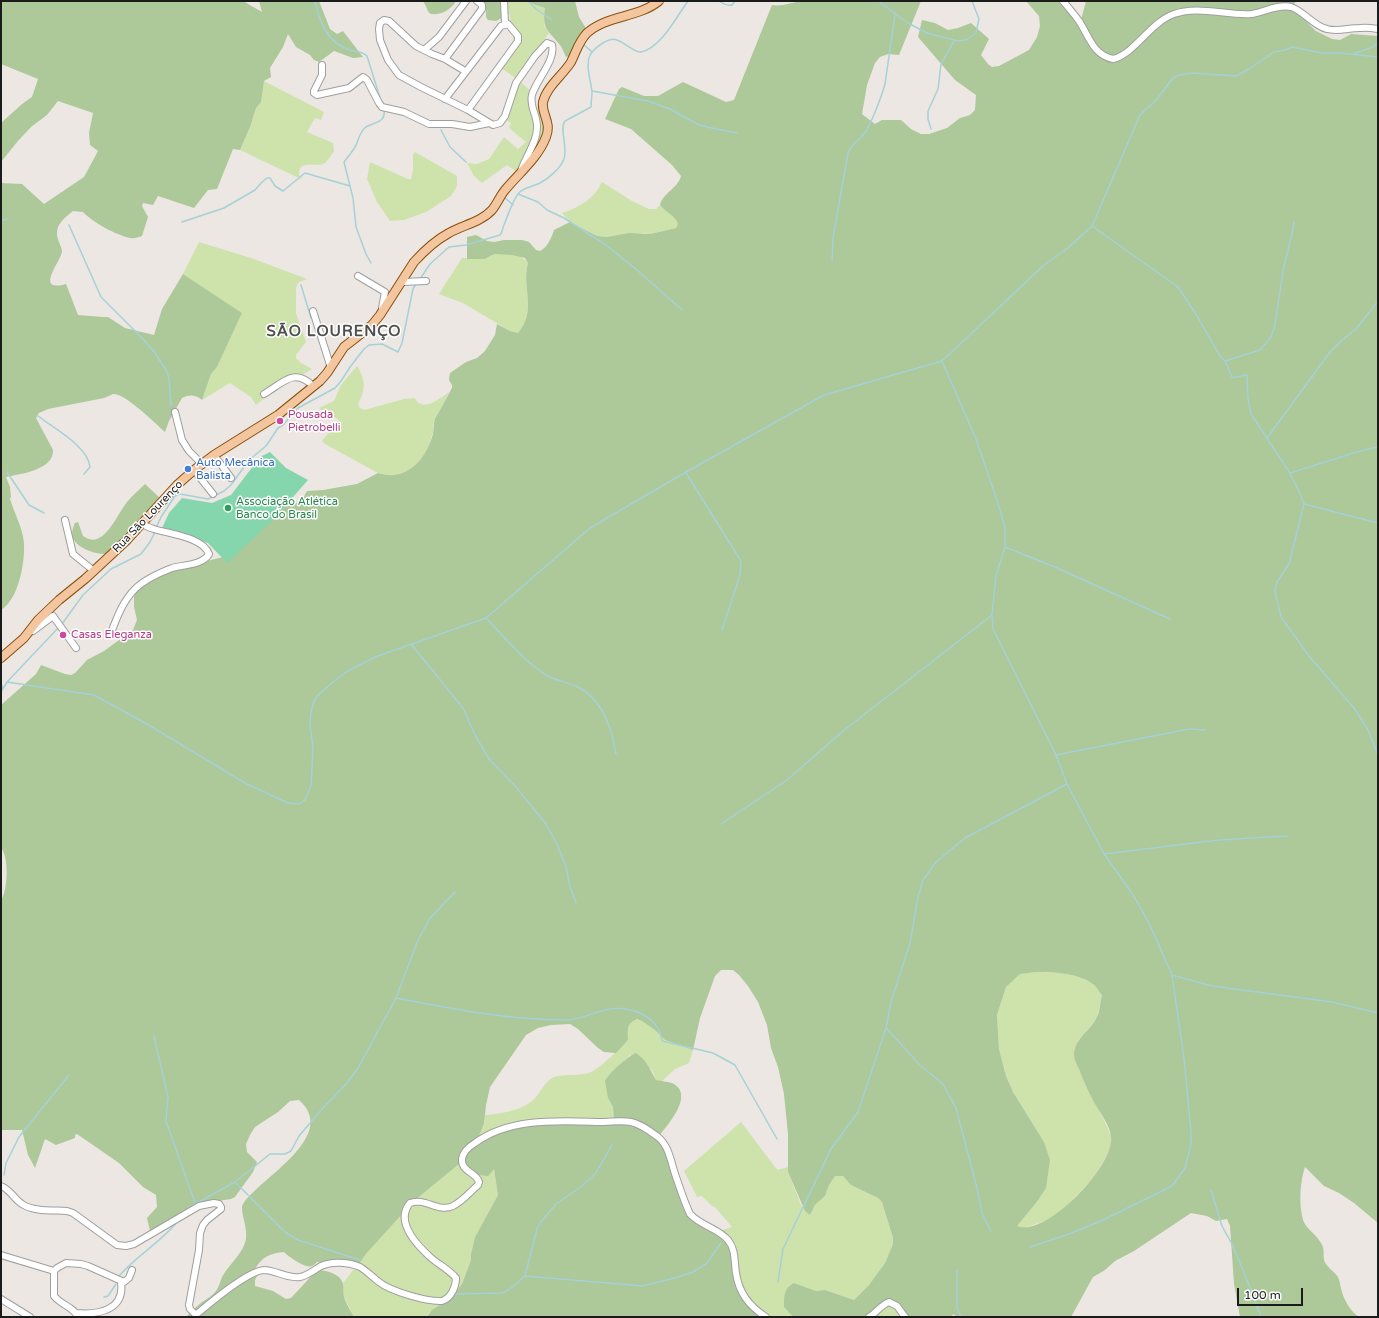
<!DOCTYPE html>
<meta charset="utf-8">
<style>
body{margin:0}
#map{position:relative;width:1379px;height:1318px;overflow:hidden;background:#ece7e2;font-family:"Varela Round",sans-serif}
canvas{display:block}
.frame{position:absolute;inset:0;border:2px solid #1b1b1b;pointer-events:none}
.scale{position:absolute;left:1237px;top:1288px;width:66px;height:18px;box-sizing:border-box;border:2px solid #1b1b1b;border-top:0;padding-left:5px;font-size:12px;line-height:14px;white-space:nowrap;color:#1b1b1b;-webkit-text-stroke:3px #fff;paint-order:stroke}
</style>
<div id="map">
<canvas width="1379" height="1318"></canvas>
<div class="frame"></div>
<div class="scale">100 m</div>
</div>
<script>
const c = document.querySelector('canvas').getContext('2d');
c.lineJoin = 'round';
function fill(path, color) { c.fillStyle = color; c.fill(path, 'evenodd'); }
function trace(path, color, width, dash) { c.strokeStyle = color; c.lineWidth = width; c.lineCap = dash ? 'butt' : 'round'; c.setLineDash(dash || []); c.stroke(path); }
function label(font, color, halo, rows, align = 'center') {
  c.font = font + ' "Varela Round",sans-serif'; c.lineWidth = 3; c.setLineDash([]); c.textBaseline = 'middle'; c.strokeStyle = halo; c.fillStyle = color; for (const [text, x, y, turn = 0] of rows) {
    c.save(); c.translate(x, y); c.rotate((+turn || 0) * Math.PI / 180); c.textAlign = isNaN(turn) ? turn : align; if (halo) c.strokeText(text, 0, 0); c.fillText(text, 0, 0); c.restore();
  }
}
const grass = new Path2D(`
 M505,1H524L545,8L544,26L549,33L517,79L531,91L530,107L539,108C541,115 545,123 545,130C544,146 527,160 517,172L507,165L482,183L474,176L467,163L477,164L489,159L504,137L518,149L526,142L509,128L511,123L503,118L517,79L501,68L514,43L509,11Z
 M264,81L324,112L321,120L315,118L307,132L333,143L334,151C332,154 329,159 326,162C318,169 308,160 300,168L299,174L301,179L240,150L250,127L256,108L260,102Z
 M415,152L457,176V186L451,196L426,212L404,220L390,221L377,202L367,179L370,162L408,179H411L413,170V154Z
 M602,182L632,201L649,209H656L660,205C665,212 676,216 678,224L676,228L650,234L644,233L607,237L597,236L570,222L562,213C580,207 594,199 602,182Z
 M199,242L251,258L307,279L299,282L296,287V313L306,342L296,355V358L301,363L312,369L269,395L256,405L251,397L230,383L202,400L211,374L217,367L242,313L183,274Z
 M495,254C506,254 521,253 528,263C521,288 538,308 518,333L510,331L463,303L439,294L462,258L485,259L490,256Z
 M357,366C366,381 366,388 358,404L360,408L364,410L404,399L415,398C416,400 417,402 419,403C428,409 442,397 449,392L433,424V432L429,446L425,454L415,465L407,471L392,476L378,473L325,444L322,441L339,420L319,408L334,401L341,385Z
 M1036,972C1053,972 1080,973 1094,985C1097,987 1100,992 1102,995L1097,1018L1078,1041L1074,1055L1086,1086L1104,1120L1111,1136V1148L1095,1176L1064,1209L1045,1221L1023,1228L1017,1226L1036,1203L1044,1142L1013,1092L1006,1076L999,1049L997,1015L1006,987L1020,974Z
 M637,1019L642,1021L655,1030L665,1040L693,1050L689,1063L675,1069L661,1082L656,1080L652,1070L630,1055L620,1065L608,1098L613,1107L614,1120L477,1139L484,1125L485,1115C501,1114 525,1110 536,1097C541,1091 545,1082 552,1078C561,1073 581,1077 591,1072C602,1067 619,1049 628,1040C628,1029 626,1024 637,1019Z
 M741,1122L775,1167L778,1170L788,1167V1172L801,1205L810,1215L815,1205L825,1196L829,1185L835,1176H843L851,1185L878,1198L882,1202L893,1238V1244L885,1263L869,1285L854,1300L825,1290L816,1291L794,1283L784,1307L793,1317C786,1317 778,1318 771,1317C762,1316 748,1299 743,1291L719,1231L732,1227L715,1207L712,1206L702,1196L697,1197L684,1171Z
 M459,1164L464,1171L494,1169L498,1195L475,1237L471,1254V1260L462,1284L451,1298L429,1313L427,1317H354L344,1297L343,1283L365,1255L414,1201Z
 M885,1304L895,1308L905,1317H869Z`);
const forest = new Path2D(`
 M1,1H243L262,12L259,1H319L330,29L337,34L343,31L363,57L353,58L334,51L319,62L314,60L310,55L296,47L288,34L283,47L270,68L271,77L264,81L261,102L256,108L250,127L240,150L233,149L217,189L208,190L194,208L158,196L153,205L143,203L142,206L148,217L142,236C138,237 134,239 130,238C116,235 92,222 83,212L73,211C63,219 54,226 58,239C59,243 62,248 62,251C62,260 33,293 66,284L78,315L103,317H108L125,328L154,335L162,309L183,274L242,313L217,367L211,374L202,400C196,395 190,394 182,398L169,421L165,432C156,424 125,393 113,394C110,395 107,397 104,398L48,409L39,413L36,418L53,450C54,470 20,474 6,477L10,487L11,497L10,499C14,512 23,529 24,543C25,562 19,599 1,610V183L22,184L44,204L84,177L98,151L90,145L89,133L93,113L58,101L47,115L31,127L17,142L1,162V123L22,104L32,97L38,79L1,64Z
 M422,1H456C451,10 441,15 431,14C426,11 427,4 422,1Z
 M481,1H505L509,14L496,21L488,20L486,17V6Z
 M524,1H575L579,17L587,30L569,56L566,57C564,53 563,49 560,45C547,29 542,30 545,8Z
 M803,1H921L899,55L888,54L880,57L875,63L867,85L862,114L875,124L882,120H901L911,129L921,134H929L947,128L960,118L970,115L975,110L976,95L955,80L918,37L922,20L935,23L948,30L958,28L971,23L989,39L981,55L988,64L992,67L999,66L1029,50L1037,37L1040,26L1039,16L1026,1H1065L1074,9L1081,20L1086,1H1296L1293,7L1294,10L1316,31L1332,39L1340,40L1351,34L1378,36V1223L1354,1203L1339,1193L1324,1186L1305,1167C1300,1182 1299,1201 1302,1216C1304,1229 1315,1232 1321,1243C1325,1249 1323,1254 1324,1260C1326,1267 1334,1271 1338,1277C1340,1281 1340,1285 1341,1289C1344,1300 1350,1311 1359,1317H1240L1234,1284L1230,1226L1227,1219L1216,1221L1207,1216L1191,1213L1134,1251L1115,1261L1105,1270L1093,1277L1071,1317H957L953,1314L952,1317H905L895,1308L885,1304L869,1317H793L784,1307C784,1296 784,1288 794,1283L816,1291L825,1290L854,1300L869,1285L885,1263L893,1244V1238L882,1202L878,1198L851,1185L843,1176H835L829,1185L825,1196L815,1205L810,1215L805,1211L788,1172V1134L784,1094L778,1067L771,1048L767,1025L758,1002L748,986L739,975L733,970H721L715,976L700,1018L693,1050L665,1040L655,1030L642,1021L637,1019C626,1024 628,1029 628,1040L616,1053L604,1052L598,1048L578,1029L570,1024L551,1025L538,1028L526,1035L490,1087L486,1105L484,1124L478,1138L523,1121L537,1122L614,1120L613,1107L608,1098L605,1081C610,1072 627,1057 636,1053C648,1062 649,1068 656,1080C663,1082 668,1081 674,1084C694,1096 667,1126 658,1137L660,1140L692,1214L719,1231L735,1252L739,1281L749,1299L762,1312L769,1317H427L432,1310L451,1298L462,1284L471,1260V1254L475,1237L498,1195L494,1169L488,1176C475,1175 467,1174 459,1164L414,1201L365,1255L359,1264C349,1259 338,1258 327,1261C323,1261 322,1263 317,1262C317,1262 313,1266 312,1266C306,1269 289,1257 284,1252C270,1253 262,1257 255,1269L258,1274L255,1280V1286L273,1291L286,1299L291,1298L317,1270C326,1270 341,1274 343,1284C344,1289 343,1293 344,1297C346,1304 351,1311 354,1317H186C191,1312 196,1307 202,1302C207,1299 212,1296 216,1291C219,1287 220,1282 222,1277C229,1264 243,1254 246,1239C248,1227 239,1209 243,1204C260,1178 340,1136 299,1100L290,1101L278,1112L255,1127L250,1135L246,1144L247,1152L257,1162L253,1172L235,1197L231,1199L217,1201L150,1231L147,1218L157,1207L156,1195L143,1187L119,1163L77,1134L75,1135V1138L56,1145L45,1139L35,1168L28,1155L22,1130H1V900C8,891 9,856 1,848V705L36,674L41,665L65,674L71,675L75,673L87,660L104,651L133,630L137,620L134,607V596L140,587L160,570L172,565L203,562L223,557L284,505L294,504L302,500L307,491L323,490L357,484L378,473C383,474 389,476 394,475C415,472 428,453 433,434C434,429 433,424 435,419L452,388V385L449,380L450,373L466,362L477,358L485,351L495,335L497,324L510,331L518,333C538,309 521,288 528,263L525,258L512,255L495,254L490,256L485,259H467V237L476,235L487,241L494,242L504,240H522L529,242L536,250L540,251C547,248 552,237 554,230L570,222L597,236L607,237L629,233L650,234L676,228L678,224C676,216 665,212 660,205C663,193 678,188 681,176L672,165L631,129L605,119L619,89L622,87L644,96H658L683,82L726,102L734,100L772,5C781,7 793,2 803,1ZM1036,972C1053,972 1080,973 1094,985C1097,987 1099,992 1102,995C1100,1002 1100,1013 1096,1019C1089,1031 1075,1039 1074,1054C1074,1059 1077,1065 1079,1069C1083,1080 1088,1091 1094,1102C1100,1113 1110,1125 1111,1137C1115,1165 1046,1238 1017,1226L1036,1203L1046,1188L1050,1160L1044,1142L1013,1092L1006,1076L999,1049L997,1015L1006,987L1020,974Z
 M145,484L160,498L108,554C98,555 77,549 73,538C71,533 73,527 75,523L78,522L83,536C88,539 92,541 97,539C110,534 119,512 127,502C132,496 139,490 145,484Z`);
const pitch = new Path2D(`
 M270,452L286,468L308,480L272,521L227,563L208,543L162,528L169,513L182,498L212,503L231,495L260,457Z`);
const stream = new Path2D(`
 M315,1C319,21 328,44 350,50C356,52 362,51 367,56L381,101
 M528,1L536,9L552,20
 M719,1C723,4 727,6 732,5L735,1
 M878,1L908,23L927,33L958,41L966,40L976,33L979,19L972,1
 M583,44L592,52
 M1355,53L1373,47L1378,42
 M592,91L648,101L670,109L697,124L707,127L737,133
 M931,129L928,119V111L938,89L941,64L954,41
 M441,130L450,147L466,162
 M518,194L538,202L547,210L564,218L606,245L637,270L682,310
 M504,197L513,205
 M1,221L7,219
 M182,222L224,208L255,190L262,182L267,178H270L275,186L283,191L305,173L350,186
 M69,225L101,297L143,339L155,353L166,370L169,378L171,406
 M1092,226L1178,287L1197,316L1220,356L1225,361L1232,377C1237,379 1242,374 1247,375L1248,398L1251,414L1290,473L1299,491L1304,504L1289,564L1277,582L1275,591L1281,617L1309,656L1354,708L1368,730L1378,755
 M832,260L833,238L848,153C851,145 858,141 864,134C871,125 882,95 885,84L895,14
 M371,263L366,254L356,227L353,198L344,162C348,157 352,152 355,147C359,140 359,132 366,127C374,122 386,123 384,110
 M420,279L430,264L449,247L466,245L500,235C503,232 502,229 504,225C508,215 512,202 518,194C523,187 533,187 540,183C549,178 560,169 564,159C568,147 559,128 565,121L591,107C591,102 592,97 592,92C591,81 585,65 590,55C593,50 598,46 603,43C608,40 612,38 617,40C624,42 635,53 641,52C661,48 677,16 688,1
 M301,285L311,318
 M942,361L976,439L998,503L1005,528V547L996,576L992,615L993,629L1056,755L1067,784L1104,854L1132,893L1149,923L1172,975L1184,1058L1191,1132V1144L1185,1168L1173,1185L1162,1191L1103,1220L1069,1234L1030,1247
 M1225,361L1260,350L1271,337L1275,325L1283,271L1293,229L1294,222
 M38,416C53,428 88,446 90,467L84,474
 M1267,438L1330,352L1341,341L1356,329L1378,301
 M7,472L29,505L44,513
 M686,473L741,561L740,575L722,630
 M1290,473L1360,451L1378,447
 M1304,504L1378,523
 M156,528L161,517L175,496L180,494L208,499L224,491L231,485L249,460L266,446L278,428L283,425L298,408L335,388L341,381L350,367L364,349L369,345L382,344L398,352L402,343L413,289L416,284
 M1005,547L1057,568L1170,619
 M486,618C505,638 523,660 546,675C556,681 568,682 578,687C602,699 612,729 616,754
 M62,624L83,595L111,569L141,554L150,542L155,532
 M411,644L463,708L475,735L489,759L516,787L546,824L557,844L566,867L569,883L576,903
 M7,682L94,695L147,724L245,783L288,803L299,804L305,800L311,786L313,748L310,724L311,712L314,701L318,695L333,682L346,672L375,657L486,618L590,528L686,472L824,395L942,361L1043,266L1069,247L1092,226L1140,115L1157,99L1173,78L1179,75L1193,73L1236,76L1249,69L1274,52L1285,50L1292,47L1322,53H1340L1378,57
 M1,684L3,688
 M1,692L7,682L59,627
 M1056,755L1189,729L1205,730
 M721,824L787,780L843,731L992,615
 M1104,854L1219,840L1287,836
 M1172,975L1212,986L1332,1002L1378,1013
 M396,998C452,1009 507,1020 565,1020C587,1020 603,1005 626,1009C638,1011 651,1017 657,1027C660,1030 661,1037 662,1041L713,1053L735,1065L777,1139
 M887,1029L920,1065L943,1084L956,1108L977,1188L982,1213L991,1231
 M154,1036L168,1097L166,1121L195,1203
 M4,1175L6,1163L19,1137L69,1075
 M236,1183L285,1232L298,1240L360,1260
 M1211,1190L1222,1226L1233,1246L1251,1290L1261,1317
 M188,1208L235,1182L270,1154H285L291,1151L299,1136L323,1108L347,1083L358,1068L396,998L418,940L430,918L455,892
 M957,1270V1307L961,1317
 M119,1276C136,1256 160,1243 177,1222
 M525,1276L643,1286L678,1277L693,1272L706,1264L721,1243
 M778,1282L783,1249L831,1149L858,1112L886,1028L891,1002L910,943L918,897L923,880L936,862L965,838L1067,784
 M455,1294L502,1293L510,1289L525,1276L537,1229L540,1223L557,1203L581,1187L596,1173L612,1145
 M104,1297L108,1296L116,1284`);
const minor = new Path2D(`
 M504,1L505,24
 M1063,1C1068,7 1074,14 1079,21C1089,36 1093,55 1113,59C1136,53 1149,23 1174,14C1199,5 1226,16 1252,14C1264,12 1278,4 1291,7C1304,11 1313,26 1327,29C1337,32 1349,28 1360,28C1366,27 1372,28 1378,29
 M424,50L439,37L466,1
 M445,59L482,9V5L477,1
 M322,65V75L314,91V93L317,95L349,88L363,77L367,80L379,103L382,107L404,112L429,124H452L470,127L489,123
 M465,71L445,59L432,54L416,46L389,21L384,20L380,23L379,29L380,40L388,60L399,75L421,87L468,110L493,125L500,123L505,116L516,83L535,56L547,43L552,45C556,60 536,80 532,95C529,107 538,116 537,128C537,143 525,157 521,171
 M445,99L501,26L508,24L518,36V41L468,110
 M358,276L385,292L382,308
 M402,282L426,281
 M313,311L331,368
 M264,394C283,383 294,367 313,386
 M175,412L182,440L189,451L202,464
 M214,455L231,478
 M194,470L213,494
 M65,520L73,554L94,571
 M33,631L53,616L76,648
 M111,633C117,617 123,601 135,589C145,579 159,573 172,568C183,565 203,565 209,554C203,537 169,534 154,529C150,528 146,526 142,524
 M1,1186C10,1189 14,1199 22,1204C34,1212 53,1210 67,1211L73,1213L117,1245L126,1246L134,1244L199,1206L214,1203L219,1204L221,1207V1209L207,1220L203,1225L200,1233L199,1250L189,1305L190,1309L195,1314L198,1313C211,1302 248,1271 264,1270C276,1270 287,1279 300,1277C307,1276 314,1270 321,1266C332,1261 349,1262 360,1267C367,1271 372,1277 379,1282C390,1291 427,1302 442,1301C451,1298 456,1287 456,1278C449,1269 437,1264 429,1256C416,1244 395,1221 410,1203C425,1197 438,1213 453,1206C463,1201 470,1192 478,1185L479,1182C476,1172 461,1172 462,1159C463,1152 470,1146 475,1143C510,1117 559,1121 601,1122C611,1122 622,1120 631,1122C641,1124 650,1131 658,1137C669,1146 671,1162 675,1174C680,1188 684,1201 690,1214C701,1226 718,1228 728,1240C736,1250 734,1261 736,1273C739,1293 749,1306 766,1317
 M1,1255L54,1271
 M1,1299L30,1317
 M76,1313C99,1315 125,1310 121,1282
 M78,1317C74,1307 61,1305 54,1296V1271L57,1268L66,1263L81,1264L88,1266L124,1282L129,1278L132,1270
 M869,1317C876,1313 881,1305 889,1302L897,1306L905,1317`);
const major = new Path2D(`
 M1,658L24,638L38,620L59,600L85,579L127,540L177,485L194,470L214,455L278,415L320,381L327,373L344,347L372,325L380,315L414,262C424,251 436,240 449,233C463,225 481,222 492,210C497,204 500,196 505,190C519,173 538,158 546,137C552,122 541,114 543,102C547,86 563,75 571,62C576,52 579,41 587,33C607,15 638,18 659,1`);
const markers = [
 [280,421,4,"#d1479c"],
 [188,469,4,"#3f7fe0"],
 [228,508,4,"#2e9e5b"],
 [63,635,4,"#d1479c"]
];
const hotelNames = [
 ["Pousada",288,415],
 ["Pietrobelli",288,428],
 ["Casas Eleganza",71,635]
];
const shopNames = [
 ["Auto Mecânica",196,463],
 ["Balista",196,476]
];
const leisureNames = [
 ["Associação Atlética",236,502],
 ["Banco do Brasil",236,515]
];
const streetNames = [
 ["Rua São Lourenço",148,517,-46]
];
const districtNames = [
 ["SÃO LOURENÇO",334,332]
];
fill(grass, '#cde3ab');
fill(forest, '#adc899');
fill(pitch, '#85d6ad');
trace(stream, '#a5d1d7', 1.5);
trace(minor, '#9f9f9f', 8);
trace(major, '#87500c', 10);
trace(minor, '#fff', 6);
trace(major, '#f4c69f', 8);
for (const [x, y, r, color] of markers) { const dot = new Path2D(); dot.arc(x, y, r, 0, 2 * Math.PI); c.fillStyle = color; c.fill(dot); trace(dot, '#fff', 1.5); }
label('11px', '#b23c85', '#fff', hotelNames, 'left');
label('11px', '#366cbe', '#fff', shopNames, 'left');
label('11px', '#27864d', '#fff', leisureNames, 'left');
label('11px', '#1b1b1b', '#fff', streetNames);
c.letterSpacing = '1px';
label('bold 15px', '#4e4e4e', '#fff', districtNames);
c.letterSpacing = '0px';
</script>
